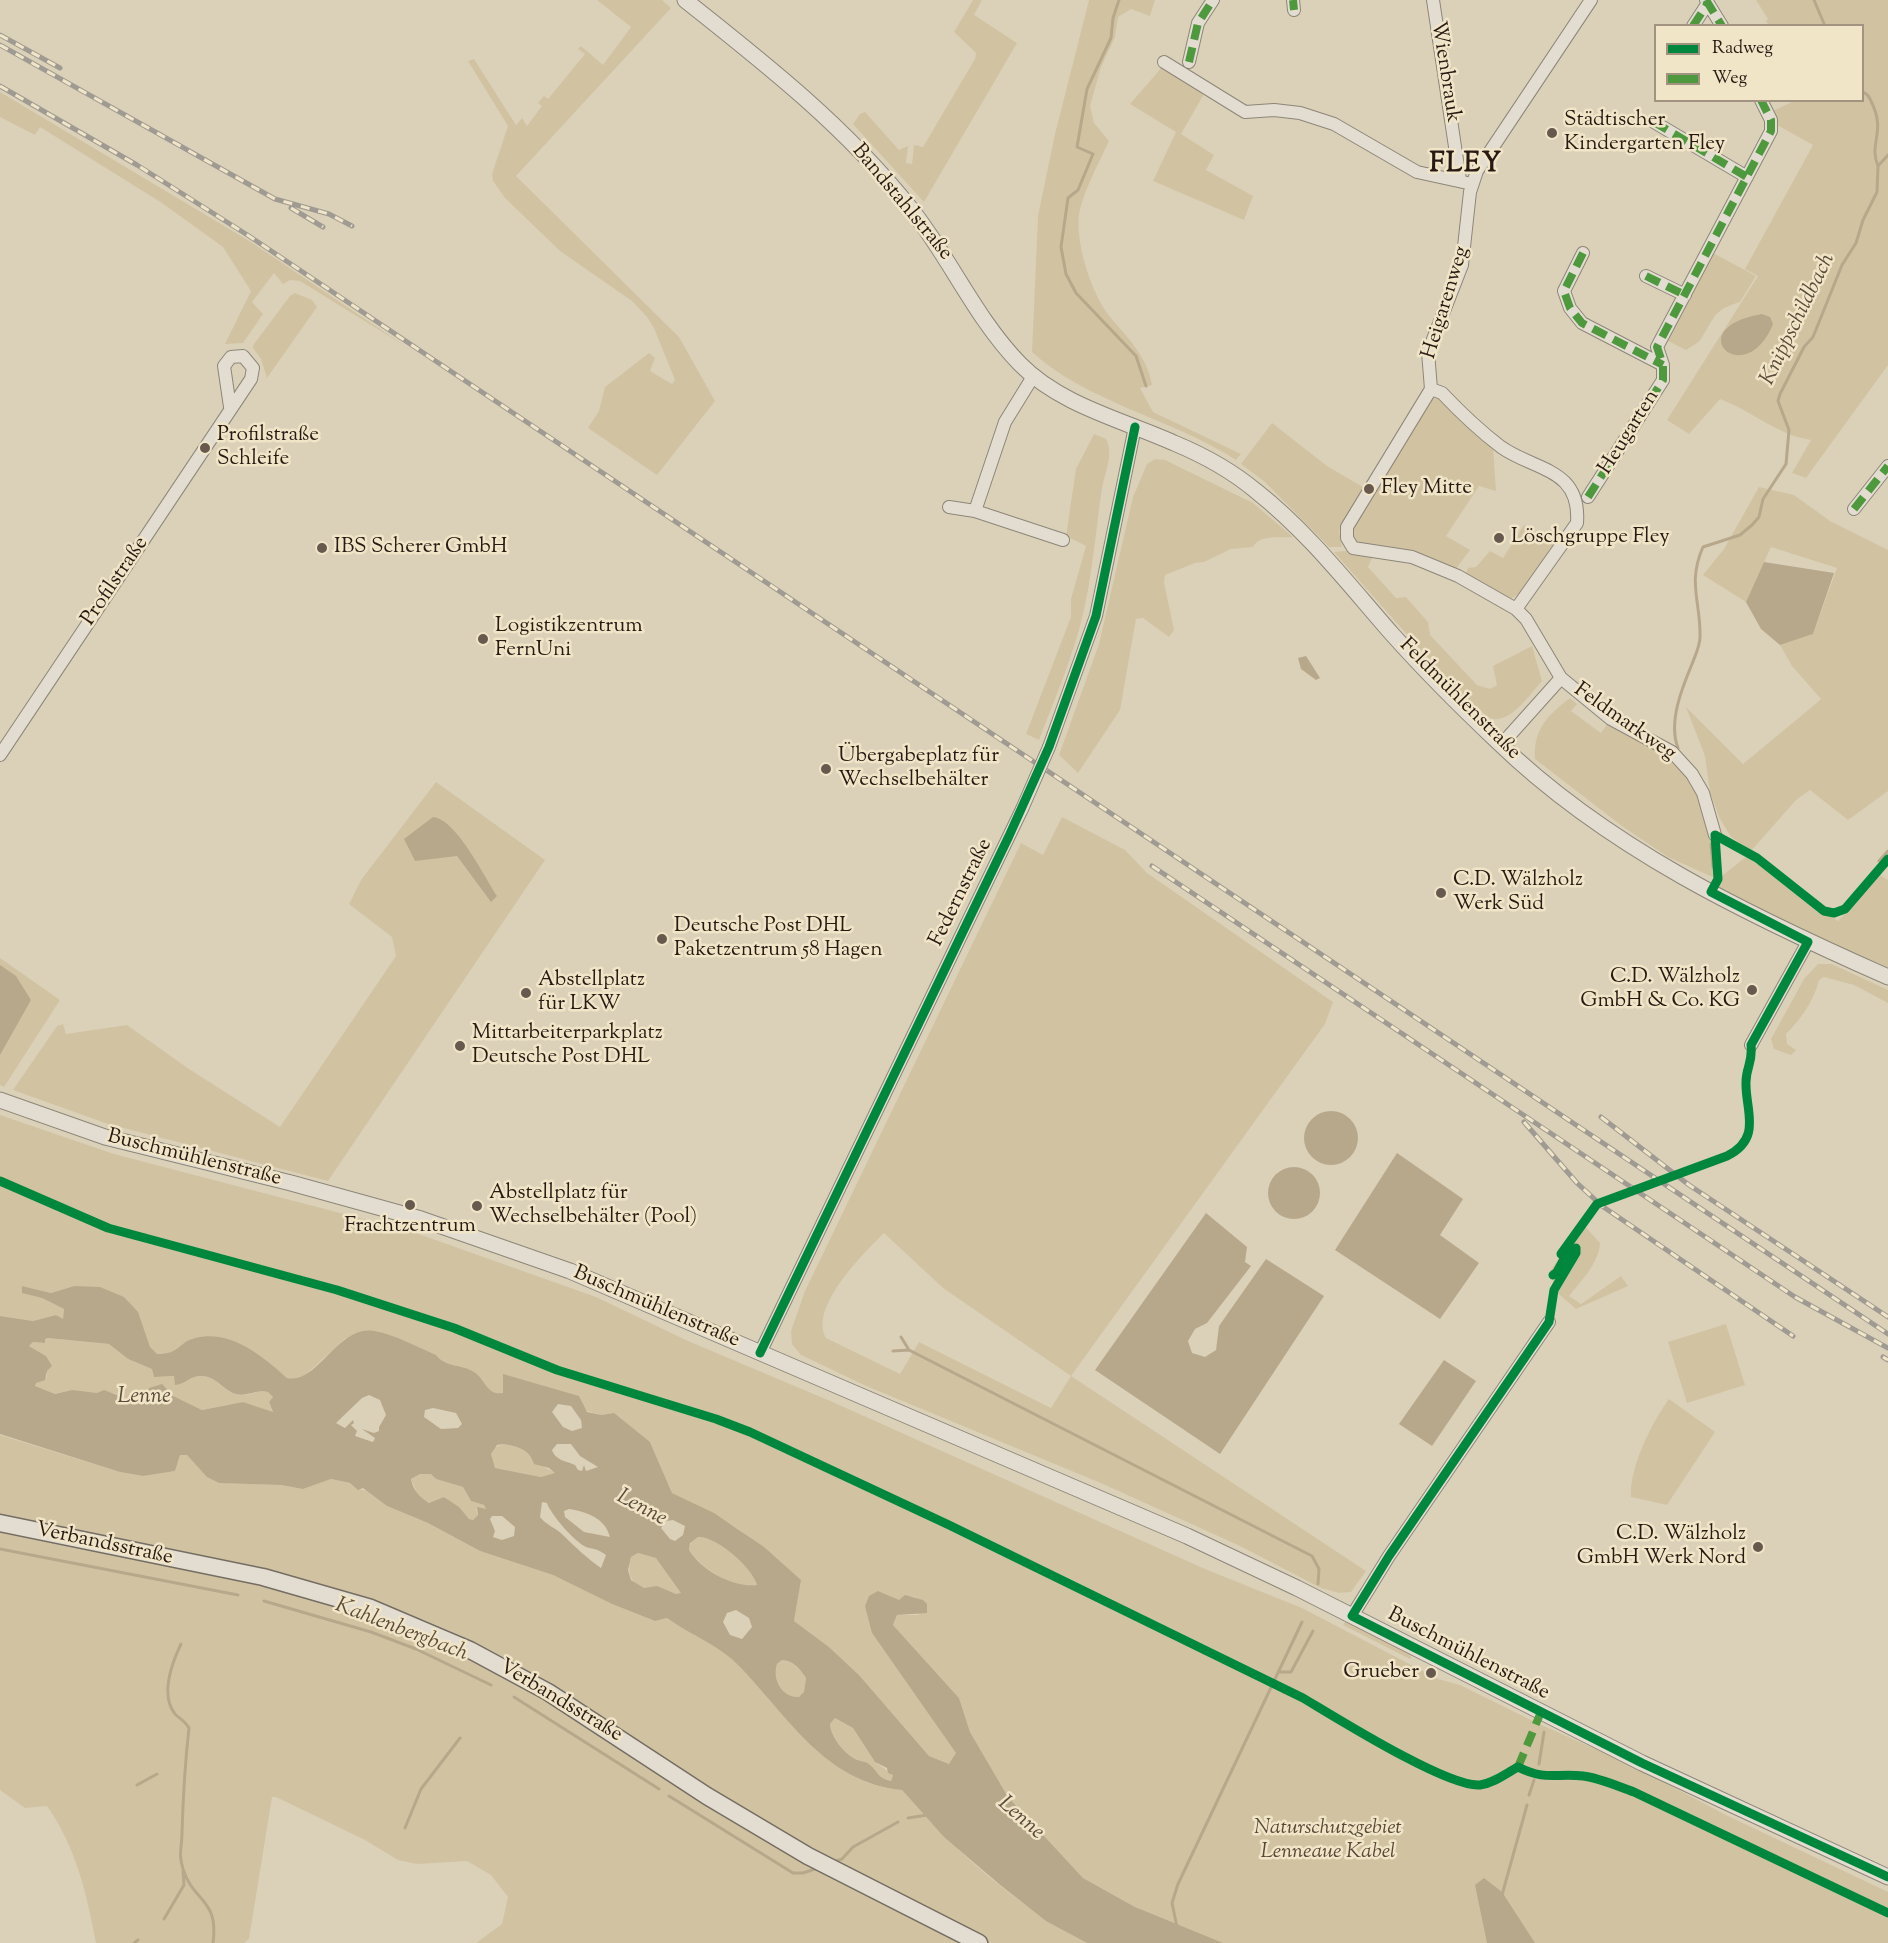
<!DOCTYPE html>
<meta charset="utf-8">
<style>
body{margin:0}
#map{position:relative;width:1888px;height:1943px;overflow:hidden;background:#dbd1b9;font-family:"Sorts Mill Goudy",serif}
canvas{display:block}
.legend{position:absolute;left:1654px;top:24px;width:210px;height:78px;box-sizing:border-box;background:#f1e5c8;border:2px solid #a19380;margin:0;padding:8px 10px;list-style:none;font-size:18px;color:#281913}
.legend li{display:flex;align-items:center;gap:12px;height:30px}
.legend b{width:30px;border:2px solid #a19380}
</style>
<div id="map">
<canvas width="1888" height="1943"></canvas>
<ul class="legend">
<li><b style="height:8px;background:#00873e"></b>Radweg</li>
<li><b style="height:8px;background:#4e993d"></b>Weg</li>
</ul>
</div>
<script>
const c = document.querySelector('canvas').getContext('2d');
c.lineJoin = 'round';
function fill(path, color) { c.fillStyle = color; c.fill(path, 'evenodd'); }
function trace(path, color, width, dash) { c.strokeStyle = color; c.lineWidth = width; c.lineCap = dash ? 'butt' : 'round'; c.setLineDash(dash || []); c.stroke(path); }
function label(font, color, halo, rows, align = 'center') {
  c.font = font + ' "Sorts Mill Goudy",serif'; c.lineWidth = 5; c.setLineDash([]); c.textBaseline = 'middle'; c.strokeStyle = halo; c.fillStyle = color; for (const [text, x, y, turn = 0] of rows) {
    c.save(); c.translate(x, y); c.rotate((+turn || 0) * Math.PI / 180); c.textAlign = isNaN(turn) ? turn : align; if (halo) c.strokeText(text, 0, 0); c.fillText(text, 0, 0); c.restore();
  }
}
const green = new Path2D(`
 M597,0H662L671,8L516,176L679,337L715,401L657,475L588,428L599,411L605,387L649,353L655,358L650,371L672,384L675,380L654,328L647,317L632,301L560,251L505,198L493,181L492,174L508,126L468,61L474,59L516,125L522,118L527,126L542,106L538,103L544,96L548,99L585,54L578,49L581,46L603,65L631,27Z
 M973,0H982L974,15L1017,43L924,202L853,124L860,114L865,112L899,150L908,146L906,163L912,164L914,145L923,147L975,59L976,53L954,32Z
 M1089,0H1155L1150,16L1131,9L1118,17L1115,37L1101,67L1090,106L1094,123L1109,141C1099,163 1086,186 1080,209C1073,239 1092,296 1111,318C1128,338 1148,358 1152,385L1140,388L1153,412L1241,454L1236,460C1173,419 1086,402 1032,352L1038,216L1055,134Z
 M1756,0H1888V365L1806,478L1792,473L1811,440C1777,435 1752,411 1720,399L1689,434L1667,420L1758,276L1745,269L1813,145L1777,125L1773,111L1794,101L1862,100V26L1768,25L1766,21L1768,19Z
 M1163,66L1204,94L1181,134L1214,155L1206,170L1253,196L1244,220L1153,181L1176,132L1130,104Z
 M0,92L251,242L405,346L300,281L290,280L283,284L274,273L252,302L263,314L243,343L225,344L251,291L223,247L162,203L40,127L35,135L0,117Z
 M1713,253L1756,276L1740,302C1713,310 1715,317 1701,339C1697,345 1691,346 1686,350L1668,341L1667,337Z
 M295,293L312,300L317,307L267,378L261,359L253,348L254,344L290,296Z
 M1438,396L1493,447L1496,491L1479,486L1446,536L1470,550L1455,570L1356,543L1352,533L1354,524L1432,398Z
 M1272,423L1327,466L1363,487L1339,531L1342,547H1329L1265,482L1241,464Z
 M1094,434L1106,439C1114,453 1105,473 1102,488C1096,529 1093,569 1084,610C1074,655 1055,698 1039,740L1026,734L1071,617V599L1086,546L1066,536L1076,469Z
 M1155,459L1165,460L1253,503L1293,537C1279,538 1260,534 1253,547L1231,549L1204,562L1195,563L1165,575L1164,582L1174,630L1169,637L1143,618L1136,619L1120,710L1078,773L1059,755L1099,644L1133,497L1147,464Z
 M1759,487L1794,495L1830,521L1888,550V791L1848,820L1810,790L1796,800L1751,851L1731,837L1720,819L1710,792L1705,756L1686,707L1743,764L1813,706L1821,699L1792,666L1780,645L1813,634L1837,568L1771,547L1746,602L1703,575L1724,549Z
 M1524,525L1555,545L1521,593L1510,599L1469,577L1466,573L1468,568L1476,567L1490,551L1503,558Z
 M1346,551L1373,556L1368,567L1396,598L1406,597L1428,622L1430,635L1477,685L1490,689L1497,685L1493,666L1532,646L1542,681C1531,693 1512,722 1493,719C1477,717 1354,574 1334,552Z
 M1570,698L1577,704L1571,711L1601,733L1611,719L1656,742L1692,774L1715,835L1718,879L1747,856L1803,899L1838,921L1880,875L1888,880V977L1711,892L1717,879L1668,857L1622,826L1535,759C1533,729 1548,715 1570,698Z
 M436,782L545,860L328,1181L108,1124L13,1090L57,1026L63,1024L66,1034L127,1025L189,1069L280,1127L396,956L392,937L349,904L361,880Z
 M1062,817L1125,850L1147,873L1333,1002L1325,1024L1071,1376L1366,1571L1351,1592L1339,1593L1321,1588L1240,1546L1103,1484L864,1385L801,1355L792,1344L791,1331L805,1291L1021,843L1043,855ZM884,1233L943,1288L1071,1376L1051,1408L919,1342L900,1374L826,1338C809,1307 863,1254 884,1233Z
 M0,958L60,1000L4,1087L0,1085Z
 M1818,964H1832L1888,990V1003L1854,985L1824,977L1819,980C1814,1001 1801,1019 1786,1034L1787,1044L1796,1050L1791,1055L1774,1049L1771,1039L1804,979Z
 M0,1115L114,1154L413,1232L596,1297L688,1341L835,1403L1205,1569L1302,1608L1438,1679L1460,1685L1537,1723L1627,1763L1726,1815L1888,1892V1943H1171L1178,1926L1135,1907L1083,1878L1008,1797L970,1732L959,1698L893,1625L897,1615H919L914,1596L872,1633L957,1753L949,1764L929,1756L859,1675L829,1647L794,1621L799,1592C763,1539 729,1520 672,1493L650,1442L602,1415L587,1411L503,1375V1394C486,1396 484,1376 470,1371C430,1357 388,1348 346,1338L304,1376L294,1380L287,1378L271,1364L193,1338L171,1354H157L74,1286L51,1293L22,1286L23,1293L42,1298L64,1309L63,1320L56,1315L33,1321L0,1316Z
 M1582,1223L1600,1243C1599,1263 1581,1281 1569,1296L1581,1304L1621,1276L1628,1286L1576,1309L1554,1290L1551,1270Z
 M1726,1324L1745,1385L1687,1403L1668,1342Z
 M48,1338L109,1344L128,1359L152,1369L154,1377L175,1376L184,1381C215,1366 216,1390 240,1395C250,1396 258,1390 268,1392L273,1397L269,1402L273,1413L243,1402L202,1410L167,1393V1389C158,1381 153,1387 145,1393L144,1398L124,1401L114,1393H80L72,1390L55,1394L35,1386V1383L47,1377L46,1356L29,1346L33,1342L45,1343V1339Z
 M1669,1399L1715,1432L1667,1505L1631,1497C1629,1468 1652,1422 1669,1399Z
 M0,1435L120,1472L142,1476L175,1471L180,1455H187L204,1473L226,1483L281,1485L303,1489L331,1479L350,1483L358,1489L368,1491L387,1506L428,1523L480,1551L553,1575L612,1604L655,1621L667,1618C690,1635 719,1645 739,1666C788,1715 826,1784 902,1790C954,1851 1016,1905 1087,1943H476L502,1924L508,1897L491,1875L467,1861L417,1864L398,1860L365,1840L276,1797H272L249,1939L244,1943H96C87,1895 76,1847 47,1806L25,1808L0,1790V1532L255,1584L364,1614L559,1690C394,1580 191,1554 0,1515Z
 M503,1444L525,1449L538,1464L556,1473L541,1477L494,1468L491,1455L494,1448Z
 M431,1473L436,1479L463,1487L471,1501L484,1505L486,1509H476L478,1515L473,1520L469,1519L445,1497L429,1503L418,1496L411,1479L420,1474Z
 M698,1537C717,1536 752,1567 757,1585C735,1591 701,1568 689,1550L691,1542Z
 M638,1553L657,1558L682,1593L677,1594C652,1589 622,1592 631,1557Z
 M1346,1620L1412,1655L1410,1659L1343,1625Z
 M782,1660C794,1662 800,1668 806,1678L804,1693L799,1698C782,1697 772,1679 777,1664Z
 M835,1718L853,1728L875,1762L893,1775L891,1781C875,1776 879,1773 869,1764C866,1761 859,1761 855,1759C844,1753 832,1737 830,1724Z`);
const water = new Path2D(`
 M1762,314L1770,317L1773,324C1745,393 1678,328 1762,314Z
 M1764,562L1834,573L1813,634L1780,645L1761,629L1746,602Z
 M1306,656L1320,678L1316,680L1301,669L1298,658Z
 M433,817C456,819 484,876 497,896L491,902L457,856L415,861L404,839Z
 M0,965L16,976L31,1000L0,1055Z
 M1304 1138a27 27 0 1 1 54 0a27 27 0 1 1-54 0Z
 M1397,1153L1463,1199L1440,1235L1479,1263L1440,1319L1335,1250Z
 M1268 1193a26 26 0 1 1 52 0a26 26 0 1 1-52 0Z
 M1206,1213L1247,1247L1245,1262L1251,1266L1207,1323L1195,1329L1188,1341L1192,1353L1205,1357L1216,1350L1219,1326L1266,1259L1324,1296L1220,1454L1095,1370Z
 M22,1286L51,1293L74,1286L100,1287L124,1297L138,1312L150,1347L157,1354C181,1354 177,1343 195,1338C230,1329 263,1356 287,1378C318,1385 337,1325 374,1331C394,1334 417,1347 436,1355C446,1368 462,1364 474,1372C485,1379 487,1396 503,1393V1374L579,1396L587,1412L602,1415L614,1413L650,1442L672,1493L714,1513L764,1547L801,1580L794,1621L829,1647L859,1675L929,1756L949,1764L956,1753L872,1633L865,1606L869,1596L878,1591L899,1600L905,1595L923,1600L927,1604V1613L897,1615L893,1625L959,1698L970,1732L1008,1797L1083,1878L1135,1907L1223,1943H1087L1046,1921L999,1884L944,1837L902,1790C825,1783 788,1716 739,1666C719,1645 690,1635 667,1618L655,1621L612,1604L553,1575L480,1551L428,1523L387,1506L363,1488L358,1490L350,1483L331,1479L303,1489L281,1485L219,1483L207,1477L187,1455H180L175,1471L143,1476L120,1472L0,1434V1316L33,1321L56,1315L63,1319L64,1309L42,1298L22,1293ZM48,1338L109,1344L128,1359L152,1369L154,1377L174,1376L175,1385C184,1385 190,1376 200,1376C217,1376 222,1390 236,1394C248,1397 257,1389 268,1392L273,1397L269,1402L273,1412L243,1402L202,1410L167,1393V1389L162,1384L149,1388L144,1398L124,1401L122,1397L104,1390L97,1393L72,1390L55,1394L35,1386L36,1383L45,1380L47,1371L52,1366L46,1356L29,1346L33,1342L45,1343V1339ZM369,1395L380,1400L386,1415L379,1427V1431L374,1433L362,1429L375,1438L373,1442L355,1436L357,1431L351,1425L354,1423L353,1420L345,1428L336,1423L362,1398ZM558,1404L571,1406L581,1420L582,1428L572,1431L563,1427L552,1412ZM433,1408L456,1413L462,1424L458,1428L441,1429L424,1417L425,1410ZM503,1444C518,1447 529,1448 534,1464L549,1468L555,1473L541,1477L495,1468L491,1454L497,1445ZM557,1444H571L580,1456L598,1467L586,1471L584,1465L582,1471L578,1470L575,1465C567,1461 556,1461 552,1450ZM420,1474H431L436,1479L463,1487L471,1501L484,1505L486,1509L477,1507L478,1515L473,1520L469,1519L459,1507L444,1497L429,1503C420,1497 413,1491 411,1479ZM542,1502L547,1503C551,1515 575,1542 586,1547C596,1550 596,1548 606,1555L601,1568C588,1559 575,1547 563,1535C556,1528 546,1525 540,1517ZM569,1509C587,1512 605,1518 610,1537L584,1532L565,1517L564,1511ZM492,1516H502L515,1527L514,1536L502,1540L493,1537L495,1531L490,1519ZM673,1520L685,1526L683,1535L675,1541L670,1539L661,1528L666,1521ZM698,1537C716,1536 752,1567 757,1585C734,1588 702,1571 689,1550L690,1543ZM638,1553L656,1558L681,1593L676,1594L657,1586L644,1588L631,1580L628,1570L631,1557ZM736,1610L749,1618L752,1627L742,1639L730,1635L723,1622L727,1613ZM782,1660C794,1661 800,1669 806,1678L804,1692L799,1697C782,1698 772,1679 777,1664ZM835,1718L853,1728L875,1762L887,1768L888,1773L893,1775L891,1781C876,1777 879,1772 869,1764C866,1761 859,1761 855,1759C844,1753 831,1737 830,1724Z
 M1444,1360L1476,1381L1432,1446L1399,1424Z
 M1484,1878L1502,1892L1535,1943H1487L1475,1885Z`);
const stream = new Path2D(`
 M1119,0L1113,18L1111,38L1087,89L1077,147L1093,154L1078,190L1068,198L1061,247L1066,274L1076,293L1136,356L1146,386
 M1814,0L1825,26
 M1862,92C1867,93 1869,96 1871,101C1887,133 1868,143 1878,166
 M1678,748C1668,722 1682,688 1692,664C1695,656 1700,646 1700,637C1701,602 1687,583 1703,547L1740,535L1752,525L1759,517L1763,499L1786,464L1789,430L1778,401L1780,394L1804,347L1813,337L1842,265L1856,243L1863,220L1877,192L1878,166L1888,155
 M1711,844L1713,867
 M1879,861L1888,851
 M901,1337L909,1350
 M893,1351L909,1350L1312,1556L1319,1569L1318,1584
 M0,1549L238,1595
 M264,1601L371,1632L416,1649L491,1685
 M181,1644C172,1663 160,1695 175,1714C180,1719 185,1721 189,1728C185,1763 183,1798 182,1833C182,1848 178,1853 183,1869C193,1902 219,1898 213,1943
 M1278,1672H1291L1313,1631
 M514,1697L659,1789
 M1539,1764L1544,1732
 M137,1785L157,1774
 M1529,1795L1534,1780
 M669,1796L793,1873H803L818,1868
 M908,1818L927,1815
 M405,1828L421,1789L460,1738
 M833,1862L842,1859L853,1847L898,1822
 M1502,1895L1527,1805
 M164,1919L184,1885L183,1872
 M1177,1927L1172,1903L1178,1884L1302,1622
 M134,1943L138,1940`);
const minor = new Path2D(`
 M1293,0L1294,10
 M1433,0L1460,180
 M1591,0L1477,171L1470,192L1462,265L1428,352L1431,389L1347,527V538L1353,548L1412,557L1458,576L1516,609L1526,619L1561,678L1611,719L1672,752L1692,774L1703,793L1715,835
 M1706,0L1722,26
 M1693,26L1708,3
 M1164,62L1245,112L1274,110L1300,113L1334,124L1417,172L1472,184
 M1189,62L1198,23L1213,0
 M1654,122L1747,177
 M1583,253L1564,291L1570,308L1582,323L1663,365
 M1646,276L1685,295
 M1034,375L1005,422L975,511L1063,540
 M1431,389L1442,393C1460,412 1480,431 1501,447C1535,471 1581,468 1577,523L1516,609
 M1588,497L1663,380V365L1657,347L1771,131V120L1761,100
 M949,507L975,511
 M1854,509L1888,466
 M1501,745L1561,678
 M1049,747L1096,616L1135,427
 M0,755L251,379L253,368L243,356L231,357L224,366L230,407
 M1751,1045L1808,942
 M760,1353L1022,809
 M1352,1616L1389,1556L1549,1322`);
const tertiary = new Path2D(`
 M685,0C766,64 847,128 911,209C950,258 976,319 1020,364C1060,405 1123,420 1174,443C1203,455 1232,471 1256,491C1308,532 1349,585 1392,634C1425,671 1461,707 1497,741C1607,848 1750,916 1888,977
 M0,1100L105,1137L291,1183L421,1219L570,1271L1187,1536L1297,1588L1642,1763L1888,1877`);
const secondary = new Path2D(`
 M0,1523L263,1577L371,1608L470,1650L548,1692L707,1796L808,1856L979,1943`);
const rail = new Path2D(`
 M0,35L60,68
 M0,45L275,199L329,214L352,226
 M0,86L137,165L249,236L1888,1334
 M291,208L323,227
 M1152,866L1795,1297L1888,1348
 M1601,1117L1689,1185L1888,1317
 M1524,1122L1577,1183L1602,1206L1793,1336
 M1883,1357L1888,1360`);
const minorBridge = new Path2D(`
 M1022,809L1049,747`);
const quiet = new Path2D(`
 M1293,0L1294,10
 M1706,0L1722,26
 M1693,26L1708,3
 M1189,62L1198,23L1213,0
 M1654,122L1747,177
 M1583,253L1564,291L1570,308L1582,323L1663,365
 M1646,276L1685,295
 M1588,497L1663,380V365L1657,347L1771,131V120L1761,100
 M1854,509L1888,466
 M1518,1767L1541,1712`);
const cycleway = new Path2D(`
 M1715,835L1757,858L1824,911L1834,913L1845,909L1888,859
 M0,1181L108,1228L337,1290L454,1328L557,1370L716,1419L750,1432L949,1525L1303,1698C1335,1717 1448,1788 1480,1785C1494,1783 1505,1774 1518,1767
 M1561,1254L1597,1204L1727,1156C1763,1138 1745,1110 1746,1082C1746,1067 1753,1063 1751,1045L1808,942L1711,892L1718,879L1715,835
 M1553,1275L1557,1272L1569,1250L1576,1248V1253L1554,1290L1549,1322L1389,1556L1352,1616L1642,1763L1888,1877
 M760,1353L1009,836L1049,747L1096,616L1135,427
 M1518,1767C1546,1781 1555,1773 1583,1776C1600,1778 1617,1786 1634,1792L1888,1913`);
const markers = [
 [1552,133,6,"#67594d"],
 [205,448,6,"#67594d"],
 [1369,489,6,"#67594d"],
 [1499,538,6,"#67594d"],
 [322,548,6,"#67594d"],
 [483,639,6,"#67594d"],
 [826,769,6,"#67594d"],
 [1441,893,6,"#67594d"],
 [662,939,6,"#67594d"],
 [1752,990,6,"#67594d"],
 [526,993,6,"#67594d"],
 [460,1046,6,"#67594d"],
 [410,1205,6,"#67594d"],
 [477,1206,6,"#67594d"],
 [1758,1547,6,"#67594d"],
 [1431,1673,6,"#67594d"]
];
const streetNames = [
 ["Wienbrauk",1444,72,81],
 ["Bandstahlstraße",901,203,50],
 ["Heigarenweg",1447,303,-73],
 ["Heugarten",1630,433,-58],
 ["Profilstraße",116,582,-56],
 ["Feldmühlenstraße",1459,700,45],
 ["Feldmarkweg",1624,723,35],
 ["Federnstraße",962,893,-64],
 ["Buschmühlenstraße",194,1159,14],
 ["Buschmühlenstraße",656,1308,23],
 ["Verbandsstraße",104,1545,12],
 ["Buschmühlenstraße",1468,1655,27],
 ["Verbandsstraße",560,1702,31]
];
const poiNames = [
 ["Städtischer",1564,121],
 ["Kindergarten Fley",1564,145],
 ["Profilstraße",217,436],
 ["Schleife",217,460],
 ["Fley Mitte",1381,489],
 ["Löschgruppe Fley",1511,538],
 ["IBS Scherer GmbH",334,548],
 ["Logistikzentrum",495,627],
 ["FernUni",495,651],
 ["Übergabeplatz für",838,757],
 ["Wechselbehälter",838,781],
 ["C.D. Wälzholz",1453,881],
 ["Werk Süd",1453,905],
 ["Deutsche Post DHL",674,927],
 ["Paketzentrum 58 Hagen",674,951],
 ["C.D. Wälzholz",1740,978,"right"],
 ["GmbH & Co. KG",1740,1002,"right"],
 ["Abstellplatz",538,981],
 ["für LKW",538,1005],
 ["Mittarbeiterparkplatz",472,1034],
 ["Deutsche Post DHL",472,1058],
 ["Abstellplatz für",489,1194],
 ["Wechselbehälter (Pool)",489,1218],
 ["Frachtzentrum",410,1227,"center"],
 ["C.D. Wälzholz",1746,1535,"right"],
 ["GmbH Werk Nord",1746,1559,"right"],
 ["Grueber",1419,1673,"right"]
];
const parkNames = [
 ["Naturschutzgebiet",1328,1829],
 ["Lenneaue Kabel",1328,1853]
];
const waterNames = [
 ["Knippschildbach",1799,320,-64],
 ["Lenne",144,1398],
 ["Lenne",641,1509,28],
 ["Kahlenbergbach",401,1631,21],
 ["Lenne",1020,1819,41]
];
const districtNames = [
 ["FLEY",1466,166]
];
fill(green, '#d1c3a2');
fill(water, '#b7a88b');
trace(stream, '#b7a88b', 3);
trace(minor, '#8d8678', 14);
trace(tertiary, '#8d8678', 17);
trace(secondary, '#756d62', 19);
trace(minor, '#e3ddd1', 12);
trace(tertiary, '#e3ddd1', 15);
trace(secondary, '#e3ddd1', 16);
trace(rail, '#a09b92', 5);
trace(rail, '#f1e5c8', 3, [9]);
trace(minorBridge, '#8d8678', 14, []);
trace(minorBridge, '#e3ddd1', 12);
trace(quiet, '#4e993d', 8, [15, 8]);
trace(cycleway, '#00873e', 9);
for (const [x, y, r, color] of markers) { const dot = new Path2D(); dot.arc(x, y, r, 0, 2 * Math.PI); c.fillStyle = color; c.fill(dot); trace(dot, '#f1e5c8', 2); }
label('21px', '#281913', '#f1e5c8', streetNames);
label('21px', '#281913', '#f1e5c8', poiNames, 'left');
label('italic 21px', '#584838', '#f1e5c8', parkNames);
label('italic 22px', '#5b4b3b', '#f1e5c8', waterNames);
c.letterSpacing = '1.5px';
label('bold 27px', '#281913', '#f1e5c8', districtNames);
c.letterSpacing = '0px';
</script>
